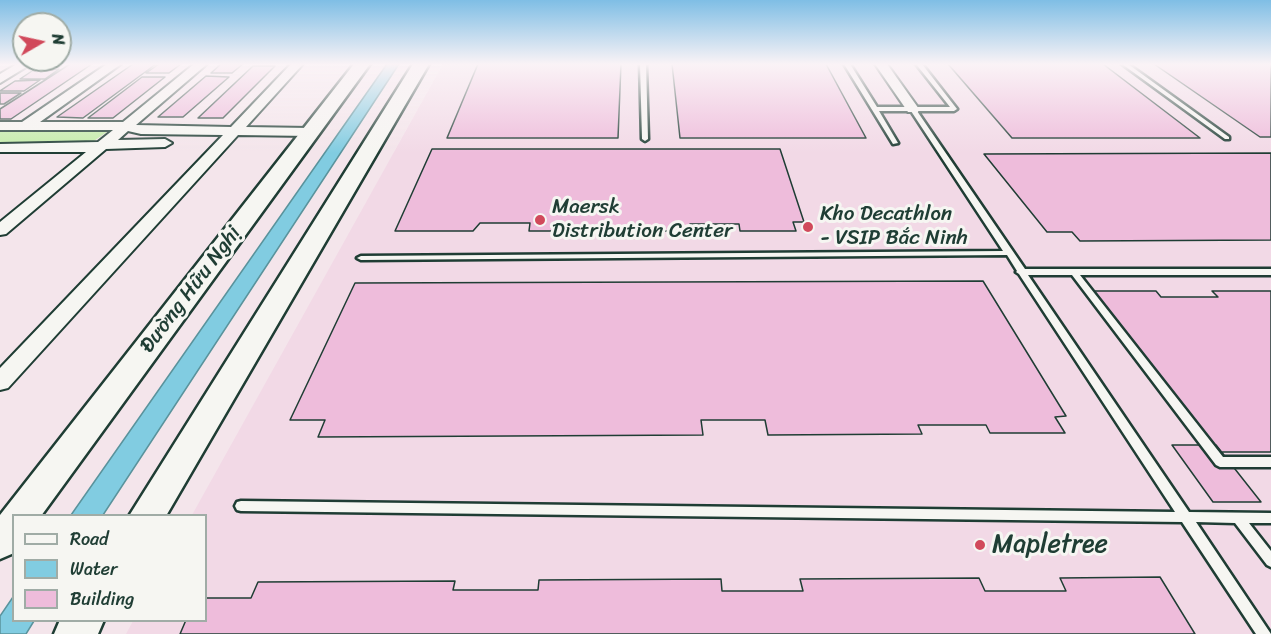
<!DOCTYPE html>
<meta charset="utf-8">
<style>
body{margin:0}
#map{position:relative;width:1271px;height:634px;overflow:hidden;background:#f4e5eb;font-family:Sriracha,sans-serif}
canvas{display:block}
.legend{position:absolute;left:12px;top:514px;width:195px;height:108px;box-sizing:border-box;background:#f6f6f2;border:2px solid #a0aca6;margin:0;padding:8px 10px;list-style:none;font-size:18px;color:#1f3d34}
.legend li{display:flex;align-items:center;gap:12px;height:30px}
.legend b{width:30px;border:2px solid #a0aca6}
.north{position:absolute;left:12px;top:12px;width:60px;height:60px;box-sizing:border-box;background:#f6f6f2;border:2px solid #a0aca6;border-radius:50%;rotate:81deg;font-size:16px;font-weight:700;line-height:24px;text-align:center;color:#1f3d34}
.north::after{content:'';display:block;margin:auto;width:21px;height:27px;background:#d1495b;clip-path:polygon(50% 0,100% 100%,50% 72%,0 100%)}
</style>
<div id="map">
<canvas width="1271" height="634"></canvas>
<ul class="legend">
<li><b style="height:8px;background:#f6f6f2"></b>Road</li>
<li><b style="height:16px;background:#81cce1"></b>Water</li>
<li><b style="height:16px;background:#eebcdb"></b>Building</li>
</ul>
<div class="north">N</div>
</div>
<script>
const c = document.querySelector('canvas').getContext('2d');
c.lineJoin = 'round';
function fill(path, color) { c.fillStyle = color; c.fill(path, 'evenodd'); }
function trace(path, color, width, dash) { c.strokeStyle = color; c.lineWidth = width; c.lineCap = dash ? 'butt' : 'round'; c.setLineDash(dash || []); c.stroke(path); }
function label(font, color, halo, rows, align = 'center') {
  c.font = font + ' Sriracha,sans-serif'; c.lineWidth = 6; c.setLineDash([]); c.textBaseline = 'middle'; c.strokeStyle = halo; c.fillStyle = color; for (const [text, x, y, turn = 0] of rows) {
    c.save(); c.translate(x, y); c.rotate((+turn || 0) * Math.PI / 180); c.textAlign = isNaN(turn) ? turn : align; if (halo) c.strokeText(text, 0, 0); c.fillText(text, 0, 0); c.restore();
  }
}
const built = new Path2D(`
 M443,64H1271V634H126L133,621L206,620V516L192,515Z`);
const green = new Path2D(`
 M0,130H93L107,132L91,143L0,145Z`);
const water = new Path2D(`
 M387,64H399L103,515H71Z
 M13,597L14,620L34,621L26,634H0V616Z`);
const building = new Path2D(`
 M70,64H92L11,119H0V109Z
 M133,64H156L83,118L57,117Z
 M159,64H181L169,73H146Z
 M221,64H243L232,73H211Z
 M478,64H621L618,138H447Z
 M672,64H826L866,138H680Z
 M948,64H1103L1200,138H1012Z
 M1154,64H1271V137H1260Z
 M253,66H275L223,118H198Z
 M35,69H59L45,79H20Z
 M206,76L229,77L183,117H158Z
 M142,77H165L113,118H88Z
 M40,80L24,91H0L15,81Z
 M0,93H21L4,104H0Z
 M432,149H780L804,222H793L796,231H740L739,224H690L691,231H529L530,223H480L473,231H395Z
 M1271,153V240L1080,241L1072,232H1047L984,154Z
 M983,281L1066,416L1055,417L1065,433H990L986,425H918L922,434L768,435L765,420H701L703,435L318,437L325,420H290L355,283Z
 M1092,291H1156L1161,297H1218L1212,291H1271V452H1218Z
 M1172,445H1216L1261,502H1213Z
 M1160,577L1195,634H180L186,620H206V598H251L258,582L455,581L453,590H538L539,580L721,579L722,591H803L800,579L979,578L985,591H1066L1060,578Z`);
const service = new Path2D(`
 M640,64H646L648,139L645,141L642,139Z
 M844,64H850L877,107H950L916,64H922L957,109L954,111H917L1025,269H1271V275H1080L1223,457H1271V467H1220L1216,465L1072,275H1028L1189,512L1271,513V523H1249L1271,551V567L1267,565L1235,523L1196,522L1271,634H1256L1182,522L241,511L237,510L235,506L237,502L241,501L1175,512L1019,274L1016,272L1017,271L1007,255L361,260L357,258L361,256L1003,251L911,111H879L898,143L893,144Z
 M1122,64H1128L1229,137V139H1225Z`);
const minor = new Path2D(`
 M17,64H31L0,83V74Z
 M107,64H121L40,122H123L194,64H207L136,125L231,127L291,64H303L246,127L310,128L317,132L310,136L238,135L8,388L0,390V368L223,135L141,134L128,131L118,140L165,139L172,143L165,147L106,149L6,234L0,235V222L86,152H0V144L98,142L113,130H0V122H22Z
 M875,64H887L919,109L918,112H908Z`);
const secondary = new Path2D(`
 M354,64H370L41,516H14V553L0,559V515Z
 M413,64H429L166,516H129Z
 M60,620H104L98,634H54Z`);
const markers = [
 [540,220,6,"#d1495b"],
 [808,227,6,"#d1495b"],
 [980,545,6,"#d1495b"]
];
const poiNames = [
 ["Maersk",552,208],
 ["Distribution Center",552,232],
 ["Kho Decathlon",820,215],
 ["- VSIP Bắc Ninh",820,239]
];
const streetNames = [
 ["Đường Hữu Nghị",191,290,-53]
];
const nearPoinames = [
 ["Mapletree",992,545]
];
fill(built, '#f2d9e6');
fill(green, '#c3eca8');
fill(water, '#81cce1');
trace(water, '#5a939c', 1.5);
fill(building, '#eebcdb');
trace(building, '#1f3d34', 1.5);
trace(service, '#1f3d34', 5);
trace(minor, '#1f3d34', 4);
trace(secondary, '#1f3d34', 5);
fill(service, '#f6f6f2');
fill(minor, '#f6f6f2');
fill(secondary, '#f6f6f2');
const sky = c.createLinearGradient(0, 0, 0, 153);
sky.addColorStop(0, '#7fbee5');
sky.addColorStop(0.42, '#faf3f6');
sky.addColorStop(1, '#faf3f600');
c.fillStyle = sky;
c.fillRect(0, 0, 1271, 153);
for (const [x, y, r, color] of markers) { const dot = new Path2D(); dot.arc(x, y, r, 0, 2 * Math.PI); c.fillStyle = color; c.fill(dot); trace(dot, '#f6f6f2', 2); }
label('21px', '#1f3d34', '#f6f6f2', poiNames, 'left');
label('21px', '#1f3d34', '#f6f6f2', streetNames);
label('26px', '#1f3d34', '#f6f6f2', nearPoinames, 'left');
</script>
